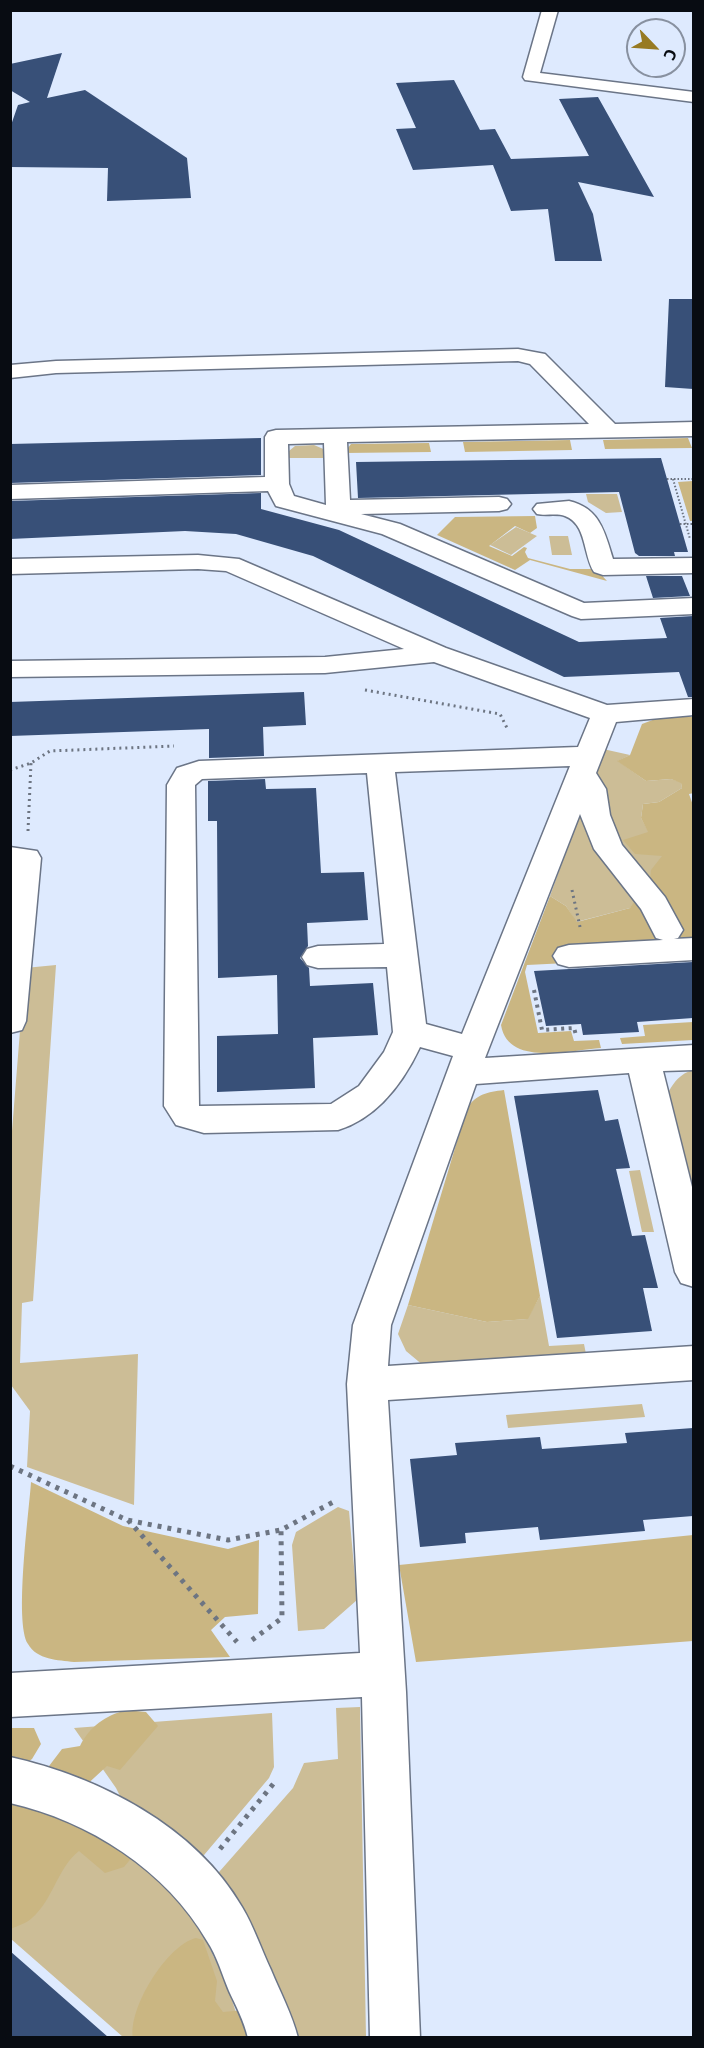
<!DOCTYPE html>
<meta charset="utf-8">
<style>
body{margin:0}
#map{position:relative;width:704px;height:2048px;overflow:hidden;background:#deeafe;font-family:"Open Sans",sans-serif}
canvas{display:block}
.frame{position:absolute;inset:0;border:12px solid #080c12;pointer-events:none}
.north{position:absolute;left:626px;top:18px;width:60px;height:60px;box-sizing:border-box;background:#deeafe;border:2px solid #8891a0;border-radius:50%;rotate:115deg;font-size:16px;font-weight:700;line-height:24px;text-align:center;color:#080c12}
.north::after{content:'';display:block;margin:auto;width:21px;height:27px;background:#977a22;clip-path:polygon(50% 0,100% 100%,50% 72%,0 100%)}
</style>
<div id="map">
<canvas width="704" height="2048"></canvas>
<div class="frame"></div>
<div class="north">С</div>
</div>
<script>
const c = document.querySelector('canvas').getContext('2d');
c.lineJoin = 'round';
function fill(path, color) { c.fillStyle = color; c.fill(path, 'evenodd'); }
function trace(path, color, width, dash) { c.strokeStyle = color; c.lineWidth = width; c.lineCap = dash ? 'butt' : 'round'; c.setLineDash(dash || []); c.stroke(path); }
const green = new Path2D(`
 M314,445L328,451V458H289V451L295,446Z
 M586,494H617L622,512L606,513L588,502Z
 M516,527L537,536L511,555L490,545Z
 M549,536H568L572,555H552Z
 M603,749L630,755L618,761L646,781L671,779L681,782L682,788L659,802L643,804L641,818L662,856V893L630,908L576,922L566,906L550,896Z
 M56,965L33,1301L22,1303L20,1363L138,1354L134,1505L27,1467L30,1411L11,1385L10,1156L25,968Z
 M693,1070V1225L663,1104C670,1088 676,1075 693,1070Z
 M640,1170L654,1232H642L629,1171Z
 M540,1296L549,1346L584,1344L586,1354L424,1366L406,1351L398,1334L408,1305L487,1322L527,1319Z
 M642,1404L645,1417L508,1428L506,1415Z
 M338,1507L349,1511L357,1600L324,1629L298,1631L292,1545L296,1532Z
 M360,1707L366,2037H291L271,1969L240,1915L212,1880L293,1788L304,1763L338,1759L336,1708Z
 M272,1713L274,1767L269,1778L199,1861L131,1818L116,1788L74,1728Z
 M11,1797L55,1810L160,1874L198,1923L227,1985L244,2037H123L11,1939Z`);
const forest = new Path2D(`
 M688,438L692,448L605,449L603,440Z
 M570,440L572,450L465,452L463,442Z
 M429,443L431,452L344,453L351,444Z
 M693,481V521H690L678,482Z
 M535,516L537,528L530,533L515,526L489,546L512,556L524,547L527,548L525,552L528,558L570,569H596L607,581L530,560L515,570L437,535L455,517Z
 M666,715L692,717L694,722V793L689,794L694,808L693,941L567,963L527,965L525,972L538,1033L571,1031L574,1041L599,1040L601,1048C570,1050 508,1067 501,1025L550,896L566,906L577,922L630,908L639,895L661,892L650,881L651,870L662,856L635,854L623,840L648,832L641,818L643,804L659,802L682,788L681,783L671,779L646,781L617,761L630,755L642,724Z
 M693,1022V1040L622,1044L620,1038L645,1036L643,1025Z
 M504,1090L540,1296L528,1319L487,1322L408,1305L467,1108C477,1094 487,1092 504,1090Z
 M31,1482L123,1526L228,1549L259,1540L258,1614L225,1617L211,1630L230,1657L74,1662C58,1660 37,1660 28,1644C14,1622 29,1513 31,1482Z
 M693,1535V1641L416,1662L399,1565Z
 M126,1710L146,1712L158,1726L120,1770L107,1766L82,1789L138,1850L124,1867L105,1873L79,1851C58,1867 53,1900 32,1918C27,1923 17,1926 11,1929V1728H34L41,1744L32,1759L19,1768L46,1770L62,1749L80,1746C90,1726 105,1716 126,1710Z
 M196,1938L203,1940L217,1981L215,2001L223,2012L255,2009L293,2037L133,2038C128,2008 167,1945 196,1938Z`);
const building = new Path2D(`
 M62,53L47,98L85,90L187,158L191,198L107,201L108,168L10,167V128L18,105L30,102L10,90V64Z
 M454,80L480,130L495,129L511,159L589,156L559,99L598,97L654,197L578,182L593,214L602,261H555L548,209L511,211L493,165L413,170L396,129L416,128L396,83Z
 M669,299H693V389L665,387Z
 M261,438V475L10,483V444Z
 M661,458L688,552H674L675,556H639L635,553L619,492L358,498L356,462Z
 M261,493V509L339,530L579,642L667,638L660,618L693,616V697H688L679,672L564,677L313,556L236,534L185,531L10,539V501Z
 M646,576H682L690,596L653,598Z
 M304,692L306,725L263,727L264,756L209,758V729L10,736V702Z
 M265,779L266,789L316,788L321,873L364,872L368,920L307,923L308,946L300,958L309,968L310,986L373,983L378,1035L313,1038L315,1088L217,1092V1036L278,1034L277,975L218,978L217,821H208V781Z
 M693,962V1018L637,1022L639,1032L583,1035L581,1024L546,1026L534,971Z
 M598,1090L605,1121L618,1119L630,1168L616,1169L632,1236L645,1235L658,1288H643L652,1331L557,1338L514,1096Z
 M693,1428V1516L643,1520L645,1531L540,1540L538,1527L465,1533L466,1543L420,1547L410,1459L457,1455L455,1443L540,1437L542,1449L627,1443L625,1433Z
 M10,1951L108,2037H10Z`);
const pathFar3 = new Path2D(`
 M667,479H694
 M673,479L690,539
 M680,524H694`);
const pathFar2 = new Path2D(`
 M365,690L500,714L508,730
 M10,770L31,763L50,751L174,746
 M28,831L31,763
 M572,890L580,927`);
const pathFar1 = new Path2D(`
 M534,990L542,1030L574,1028L576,1035`);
const path = new Path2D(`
 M10,1466L127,1520L228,1540L281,1530L335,1501
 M128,1520L237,1642
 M252,1640L282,1618L281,1530
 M220,1849L274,1783`);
const minor = new Path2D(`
 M542,10H558L540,73L694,92V102L525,80L523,77Z
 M518,349L545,354L615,424L694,422V436L347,442L350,500L499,497L507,499L511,504L507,509L499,511L361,514L400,524L584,603L694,598V614L581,619L572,616L382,534L276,506L268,491L10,499V485L265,477V437L268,432L276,430L589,424L530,364L518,361L56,373L10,378V365L56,361ZM324,443L326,505L294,496L289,484L288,444Z
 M569,501C600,508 605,533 613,559L694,558V573L603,575L594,572C583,555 587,524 565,516C557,513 545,516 537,514L533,509L537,504Z
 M198,555L239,559L446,648L607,705L694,699V715L616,722L596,773L606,789L610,815L622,845L665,897L683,930L678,938L674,939L694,938V960L569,967L558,964L553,956L558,948L569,945L663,940L656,938L641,909L594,849L580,814L485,1058L694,1045V1070L663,1071L694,1195V1287L681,1283L675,1272L629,1073L476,1084L391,1325L388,1366L694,1346V1380L388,1400L406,1692L420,2038H370L362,1697L10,1717V1673L360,1653L347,1384L353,1325L453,1056L420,1047C403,1083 377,1118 338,1130L204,1133L176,1125L164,1106L167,785L177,768L199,761L578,747L590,718L434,662L325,673L10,677V661L325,657L404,649L226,571L198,569L10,574V559ZM570,766L462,1034L426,1024L395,772ZM367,773L384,944L318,946L307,949L302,957L307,965L318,968L387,967L393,1032L384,1052L359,1086L331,1104L199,1106L195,785L202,779Z
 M10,847L37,851L41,858L26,1021L22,1030L10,1033Z
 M10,1757C99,1777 195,1826 242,1907C254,1927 261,1949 271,1970C280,1992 292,2014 298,2038H248C244,2021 236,2006 229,1991C222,1974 217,1956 207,1941C166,1870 89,1821 10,1803Z`);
fill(green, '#ccbd96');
fill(forest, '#cab682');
fill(building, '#385078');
trace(minor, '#6b7587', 3);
trace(pathFar3, '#6d7582', 2, [1.5, 2]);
trace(pathFar2, '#6d7582', 3, [2, 4]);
trace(pathFar1, '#6d7582', 4, [3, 4.5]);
trace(path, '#6d7582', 5, [4, 6]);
fill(minor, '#fff');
</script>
